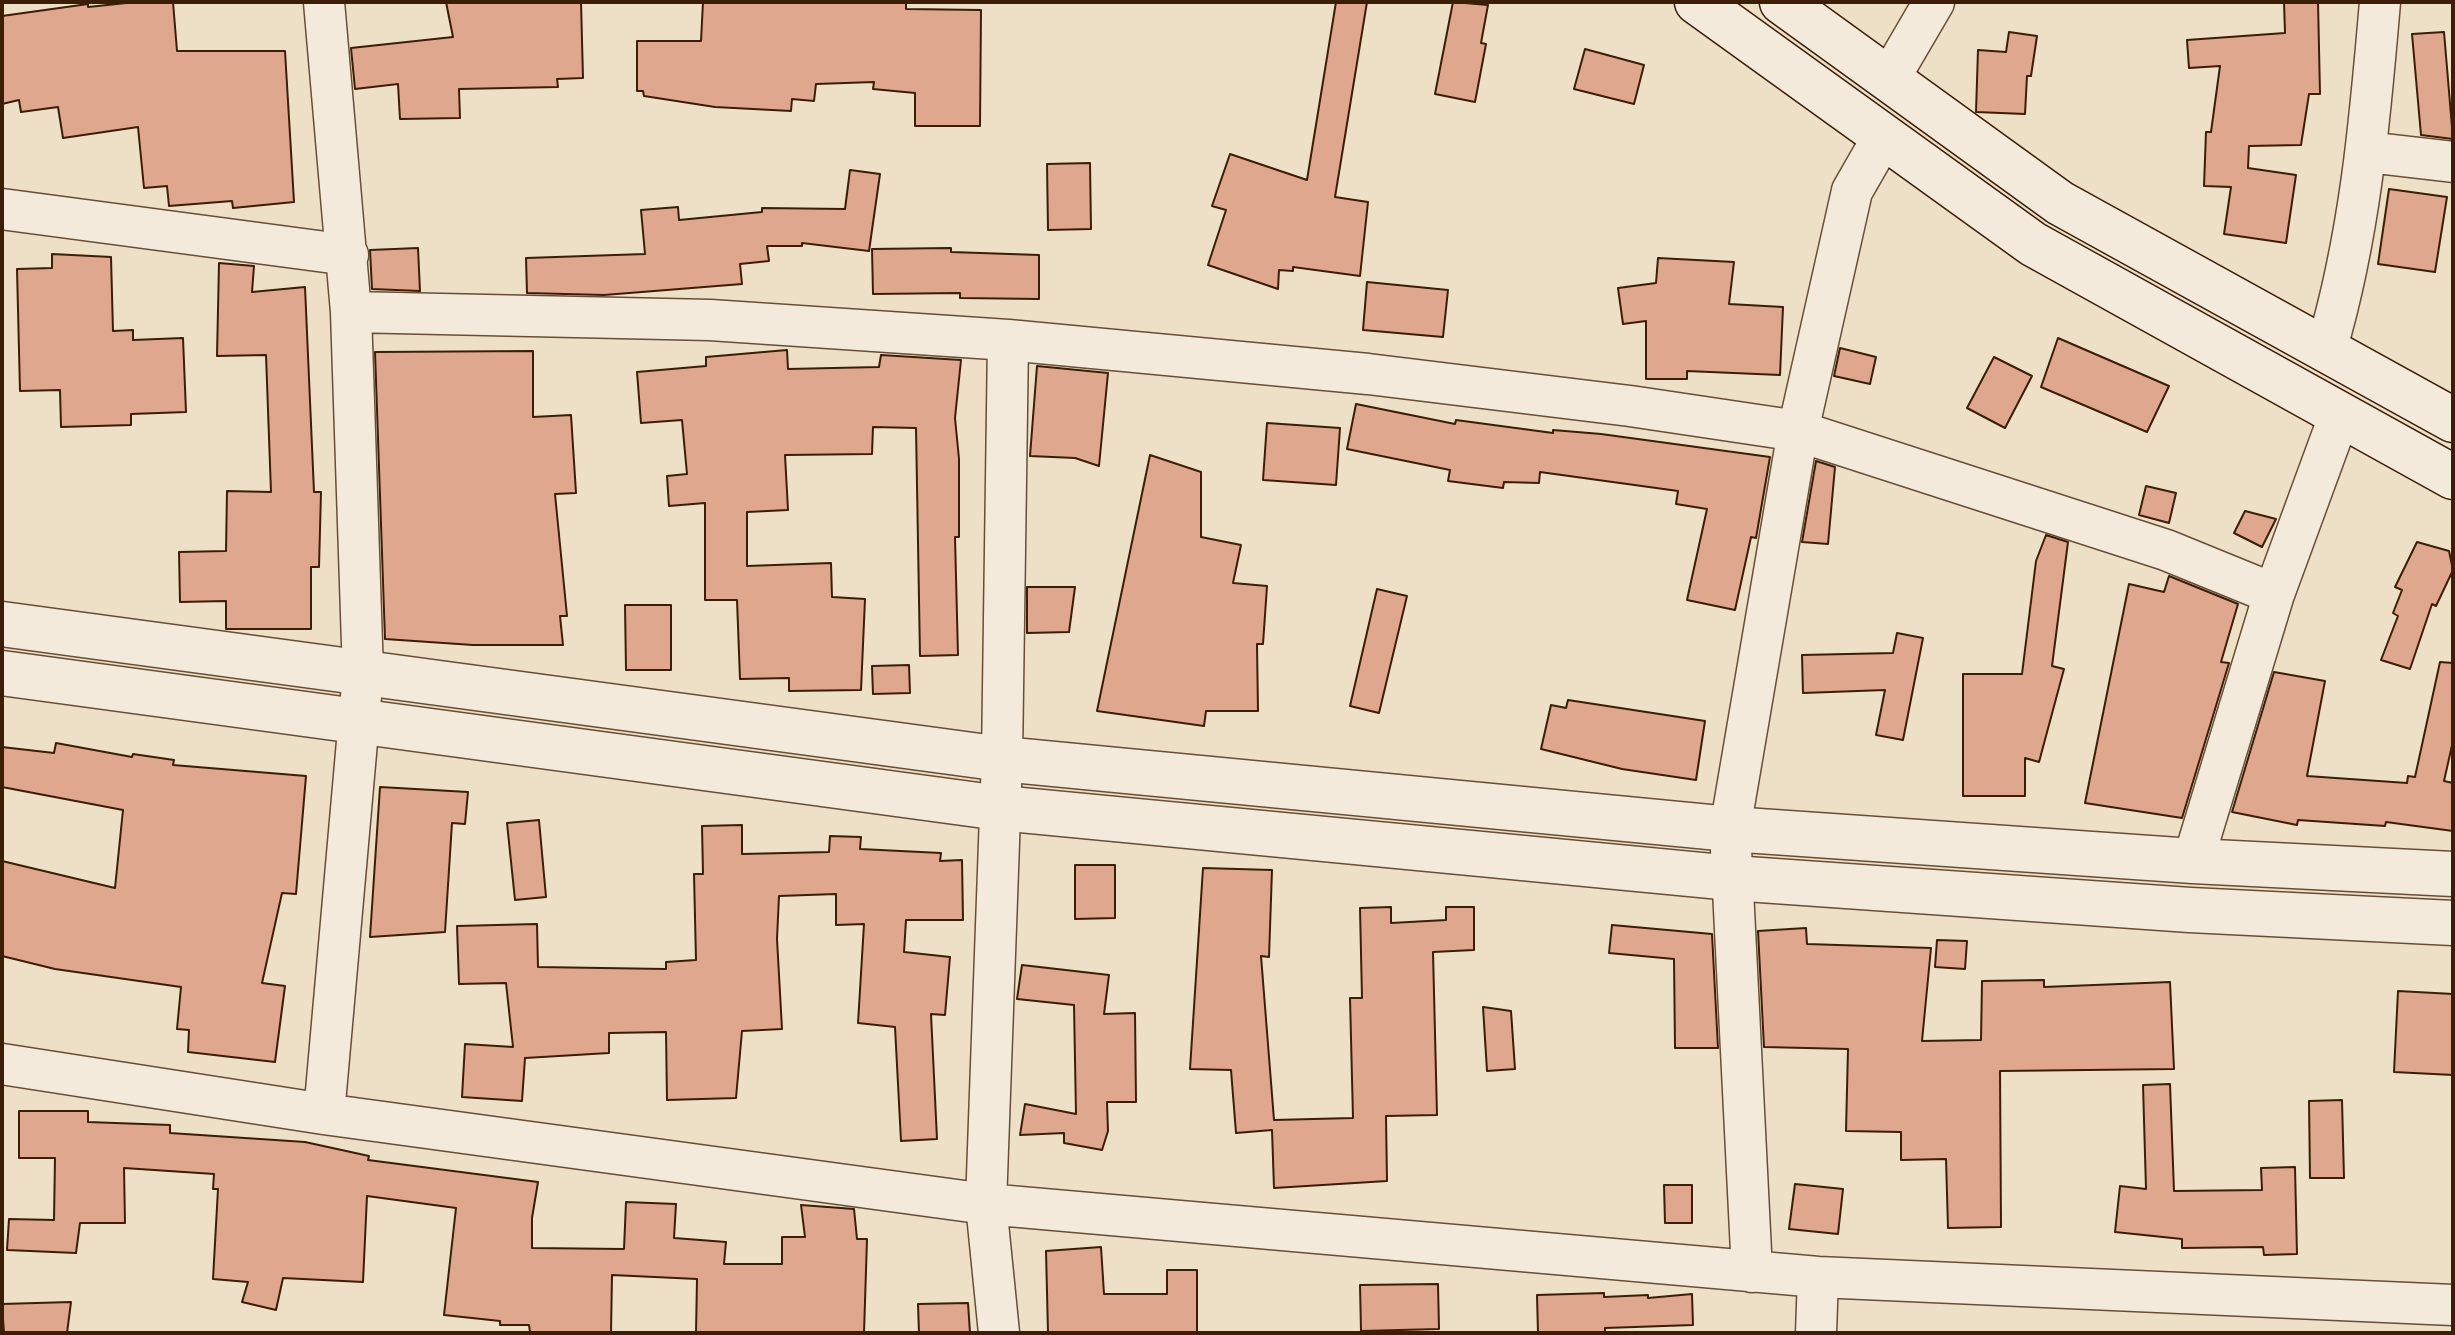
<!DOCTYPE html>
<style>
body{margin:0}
#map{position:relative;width:2455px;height:1335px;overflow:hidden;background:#eedfc7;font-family:"IM FELL Double Pica",serif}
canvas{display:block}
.frame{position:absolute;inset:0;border:4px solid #3c1d05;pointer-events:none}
</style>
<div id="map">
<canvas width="2455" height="1335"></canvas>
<div class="frame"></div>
</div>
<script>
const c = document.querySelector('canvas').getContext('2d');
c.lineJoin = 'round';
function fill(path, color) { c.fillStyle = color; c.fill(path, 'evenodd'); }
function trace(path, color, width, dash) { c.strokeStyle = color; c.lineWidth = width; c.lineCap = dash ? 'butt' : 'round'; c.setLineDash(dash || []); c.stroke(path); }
const building = new Path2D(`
 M136,2H173L177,51H285L294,202L233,208L232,201L169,206L167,186L144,188L138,127L63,138L58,107L21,112L19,100L2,104V16L88,4V7Z
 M446,2H581L583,78L557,79L558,87L459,89L460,118L400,119L398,84L355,89L351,48L453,37Z
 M703,2H906V9L981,10L980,126H915V93L873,89L874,82L816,84L814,101L792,99L791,111L715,107L644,96L643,91H637V41H701Z
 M1336,2H1367L1335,197L1368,202L1360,276L1293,267V271L1279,270L1278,289L1208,265L1226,210L1212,206L1230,154L1307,180Z
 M1453,2L1488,5L1481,43L1486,44L1475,102L1435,94Z
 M2284,2H2318L2320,94H2309L2301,145L2249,146L2248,168L2296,175L2286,243L2224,234L2231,187L2204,186L2206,132H2211L2220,66L2189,68L2187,40L2285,33Z
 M2009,32L2037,36L2031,76H2027L2025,114L1976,112L1978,50L2006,52Z
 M2444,32L2453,139L2421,135L2412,34Z
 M1585,49L1644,65L1634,104L1574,89Z
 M1090,163L1091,229L1048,230L1047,164Z
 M850,170L880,174L869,251L802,243V246H767L769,261L740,264L742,284L604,295L527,293L526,258L645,254L641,210L678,207L679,220L762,212V208L845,209Z
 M2389,189L2447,197L2435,272L2378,264Z
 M418,248L420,291L372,289L370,250Z
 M951,248V252L1039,255V299L960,298V293L873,294L872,249Z
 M52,254L111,257L113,331L133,330V340L183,338L186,412L131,414V425L61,427L60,390L20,391L17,269L52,268Z
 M1658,258L1734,262L1729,304L1783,307L1780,375L1687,371V379H1646V321L1623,324L1618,288L1656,283Z
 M219,263L254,266L252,292L305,287L314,492H321L319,567H311V629H226V601L180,602L179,552L226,551L227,491L271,492L266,355L217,356Z
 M1367,282L1448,290L1443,337L1363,330Z
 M2058,338L2169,386L2147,432L2041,387Z
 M1840,348L1876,357L1870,384L1834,376Z
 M787,350L788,369L879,367L881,355L961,360L955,418L959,459V537H955L958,655L920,656L916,428L873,427L872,454L785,455L788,510L747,512V566L831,563L832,597L865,599L861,690L789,691V678L740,679L737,600H705V503L669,506L667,476L687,474L682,420L641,423L637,372L706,366V357Z
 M533,351V417L571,415L576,493L555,494L567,616H560L563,645H473L385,639L375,352Z
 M1994,357L2032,376L2005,428L1967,408Z
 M1037,366L1108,373L1099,466L1075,458L1030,456Z
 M1356,404L1455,424L1456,420L1553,433V430L1601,434L1770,457L1756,538L1751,537L1735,610L1687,600L1707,509L1676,504L1678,491L1540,472L1539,483L1504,482L1503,488L1448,481L1450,470L1347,449Z
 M1267,423L1340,428L1336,485L1263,480Z
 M1150,455L1201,472V537L1241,545L1233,583L1267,586L1263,644H1257L1258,711H1206L1204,726L1097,711Z
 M1816,461L1835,467L1828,544L1802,542Z
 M2146,486L2176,493L2169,523L2139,515Z
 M2245,511L2276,519L2262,547L2234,533Z
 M2046,535L2068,542L2052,666L2064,669L2039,762L2025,758V796H1963V674H2022L2036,561Z
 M2417,542L2449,551L2453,570L2436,606L2432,604L2410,669L2381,660L2398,616L2393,613L2402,590L2395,587Z
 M2169,576L2238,604L2221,662L2229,663L2182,818L2085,803L2129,584L2164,592Z
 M1027,587H1075L1069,632L1027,633Z
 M1377,589L1407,596L1379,713L1350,706Z
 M625,605H671V670H626Z
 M1897,633L1923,638L1903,740L1876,735L1885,690L1803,693L1802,655L1893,653Z
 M2440,662L2453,663V741L2444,781L2453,783V831L2386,822L2385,826L2298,820L2297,825L2232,812L2274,672L2325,681L2307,776L2407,783L2408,776L2415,777Z
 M909,665L910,693L873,694L872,666Z
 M1568,700L1705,721L1696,780L1622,769L1541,749L1551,705L1566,708Z
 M56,743L132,757L133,754L174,760L173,765L306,776L296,894L282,893L262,983L285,986L275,1062L188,1052L189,1030L177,1029L181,987L55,969L2,956V861L115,888L123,810L2,787V747L54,753Z
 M380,787L468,792L465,824L452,823L445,932L370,937Z
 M539,820L546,897L515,900L507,823Z
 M742,825V854L829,852L830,836L861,837L860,849L941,853L940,861L962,860L963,920H906L904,952L950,957L945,1015L931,1014L937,1139L901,1141L895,1027L858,1023L864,924L836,925V894L779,896L777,939L782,1029L742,1031L736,1098L667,1100L666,1032L609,1033V1053L525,1058L522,1101L462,1097L465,1044L513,1047L506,983L459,984L457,926L537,924L538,967L666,969V962L696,960L694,874H703L702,826Z
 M1075,865H1115V918L1075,919Z
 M1203,868L1272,870L1269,957L1261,956L1274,1120L1353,1118L1350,998H1362L1360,908L1391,907V923L1446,920V907H1474V950L1433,952L1437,1115L1386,1116L1387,1181L1274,1188L1272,1130L1236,1133L1231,1070L1190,1069Z
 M1612,925L1712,934L1718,1048H1675L1674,959L1609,953Z
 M1806,928L1807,944L1931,948L1922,1041L1981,1040L1982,981L2044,980V987L2170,982L2174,1069L2000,1071L2001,1227L1948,1228L1946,1159L1901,1160V1132L1846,1131L1848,1049L1764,1047L1758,931Z
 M1937,940L1967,941L1965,969L1935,967Z
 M1022,965L1109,975L1104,1014L1135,1013L1136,1102H1107L1108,1131L1102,1150L1064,1143V1133L1020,1135L1025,1104L1076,1114L1074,1005L1017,999Z
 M2398,991L2453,994V1075L2394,1072Z
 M1483,1007L1511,1011L1515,1069L1487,1071Z
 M2170,1084L2174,1191L2262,1190L2261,1168L2295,1167L2297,1254L2264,1255L2263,1247L2182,1248V1239L2115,1232L2120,1186L2146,1189L2143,1085Z
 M2342,1100L2344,1178H2310L2309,1101Z
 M19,1111H88V1122L170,1125V1133L305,1142L369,1156L368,1160L538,1182L532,1218V1248L624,1249L626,1202L676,1204L674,1238L726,1242L724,1264H782V1237H805L801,1205L854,1209L857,1239H867L864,1333H696L697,1279L612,1275L611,1332H530L529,1325H500V1321L444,1315L456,1208L367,1196L363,1282L283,1278L276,1310L242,1302L248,1282L213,1279L218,1189H213L214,1174L124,1168L125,1223H80L76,1253L7,1250L9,1219L54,1220L55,1158H19Z
 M1795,1184L1843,1189L1838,1234L1789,1229Z
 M1664,1185H1692V1223H1665Z
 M1101,1247L1104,1294H1167V1270H1197V1333H1048L1046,1251Z
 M1438,1284L1439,1329L1361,1331L1360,1285Z
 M1604,1293V1297L1648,1295V1298L1692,1294L1693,1325L1605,1328V1333H1538L1537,1295Z
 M71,1302L67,1333H4L2,1304Z
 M968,1303L970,1333H919L918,1304Z`);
const minor = new Path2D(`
 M324,2L351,312L363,674L324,1114
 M1889,79L1934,2
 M2367,152L2453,162
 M2,209L348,255
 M351,312L710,320L1008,340L1368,374L1630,406L1798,431L2166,550L2274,594
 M2326,350C2360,236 2370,120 2380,2
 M2193,861L2274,594L2340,414
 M2,1064L324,1114L986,1204L1818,1277L2453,1305
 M1752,1272L1730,829L1798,431L1852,191L1883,137
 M999,1333L986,1204L1002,759L1008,340
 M1816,1333L1818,1277`);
const tertiary = new Path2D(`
 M2,624L1002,759L1730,829L2193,861L2453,874
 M2,673L1000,808L1732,878L2190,910L2453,923`);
const secondary = new Path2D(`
 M1697,2L2033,244L2453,477
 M1782,2L2060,203L2453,420`);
fill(building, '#e0a78f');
trace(building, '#3c1d05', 2);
trace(minor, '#684e36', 43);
trace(tertiary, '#684e36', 47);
trace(secondary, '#3c1d05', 47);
trace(minor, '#f4eadb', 40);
trace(tertiary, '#f4eadb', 44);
trace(secondary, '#f4eadb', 44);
</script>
